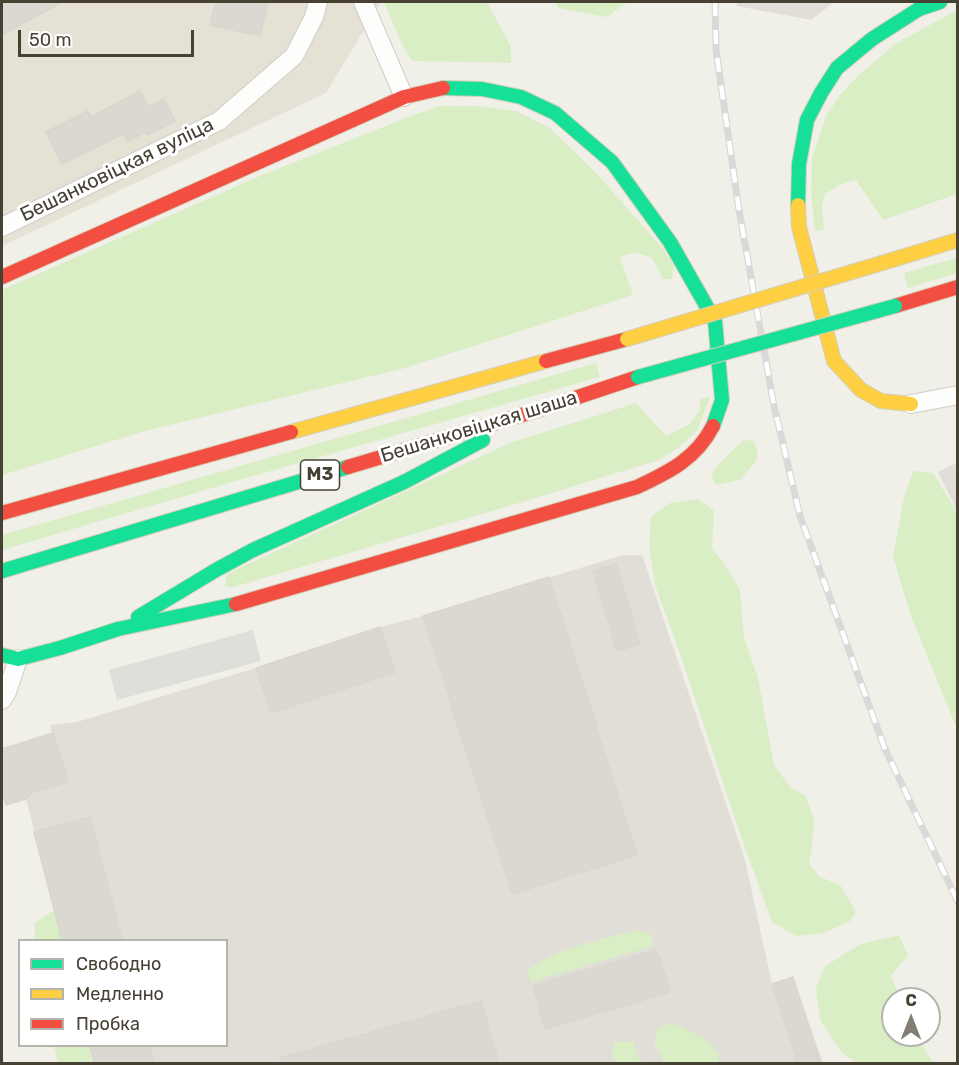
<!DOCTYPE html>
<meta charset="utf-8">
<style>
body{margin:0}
#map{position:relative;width:959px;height:1065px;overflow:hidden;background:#f0efe8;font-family:Rubik,sans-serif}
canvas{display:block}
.frame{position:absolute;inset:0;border:3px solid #474134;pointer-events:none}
.legend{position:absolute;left:18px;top:939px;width:210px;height:108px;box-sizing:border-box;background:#fff;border:2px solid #b5b3ae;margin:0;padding:8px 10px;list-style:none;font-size:18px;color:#474134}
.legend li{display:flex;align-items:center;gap:12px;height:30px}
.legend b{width:30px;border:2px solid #b5b3ae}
.north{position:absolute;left:881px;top:987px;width:60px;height:60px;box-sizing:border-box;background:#fff;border:2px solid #b5b3ae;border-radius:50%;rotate:0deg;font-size:16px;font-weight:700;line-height:24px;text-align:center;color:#474134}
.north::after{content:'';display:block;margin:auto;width:21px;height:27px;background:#827e73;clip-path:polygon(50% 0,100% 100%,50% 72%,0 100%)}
.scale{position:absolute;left:18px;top:30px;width:176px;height:27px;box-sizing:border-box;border:3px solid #474134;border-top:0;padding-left:8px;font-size:18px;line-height:21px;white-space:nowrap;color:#474134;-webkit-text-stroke:4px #fff;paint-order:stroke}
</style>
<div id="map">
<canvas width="959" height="1065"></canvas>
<div class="frame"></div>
<ul class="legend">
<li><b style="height:8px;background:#16e098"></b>Свободно</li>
<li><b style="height:8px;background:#ffcf43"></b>Медленно</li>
<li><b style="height:8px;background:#f24e42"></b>Пробка</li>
</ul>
<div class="north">С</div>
<div class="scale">50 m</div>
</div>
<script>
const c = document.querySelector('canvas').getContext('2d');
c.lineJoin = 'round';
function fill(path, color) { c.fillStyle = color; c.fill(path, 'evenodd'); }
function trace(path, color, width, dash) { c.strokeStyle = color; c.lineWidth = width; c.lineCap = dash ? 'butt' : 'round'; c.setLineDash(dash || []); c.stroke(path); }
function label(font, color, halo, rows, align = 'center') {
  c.font = font + ' Rubik,sans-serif'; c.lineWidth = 6; c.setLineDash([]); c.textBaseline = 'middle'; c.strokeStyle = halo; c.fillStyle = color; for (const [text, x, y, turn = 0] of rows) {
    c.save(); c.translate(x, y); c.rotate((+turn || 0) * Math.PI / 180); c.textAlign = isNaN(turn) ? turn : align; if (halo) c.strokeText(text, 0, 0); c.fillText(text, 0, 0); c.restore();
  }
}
const residential = new Path2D(`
 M2,2H381L326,93L2,246Z`);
const industrial = new Path2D(`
 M737,2H834L811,20L737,6Z
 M957,463V511L938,472Z
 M623,555H642L745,860L772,984L793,977L823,1063H94L90,1046H226V940H62L26,799L6,805L2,792V749L52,733L50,725L77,722L256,668L380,627L423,616Z`);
const green = new Path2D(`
 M384,2H487L511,47V63L412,61L400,40Z
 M555,2H627L607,17L558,8Z
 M957,10V194L883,220L856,180L839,185L825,194L822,206L824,230L815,231L811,192L812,158L826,116L840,95L858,76L895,44Z
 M440,106H477L516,111L550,128L598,175L663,249L674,266L672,279H663L652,258L635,252L620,257L633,295L405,368L145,431L2,475V290L257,177L411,116Z
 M957,258V273L908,288L904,273Z
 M596,363L600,377L229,483L2,550V535Z
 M710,397L697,431L678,448L659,460L529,500L230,588L225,585L226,578L229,573L510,443L636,403L666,436L690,424L700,410V399Z
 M752,440L757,448V460L740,480L716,485L711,475L718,465L742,441Z
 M913,471L933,473L957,512V729L911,616L893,557L904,497Z
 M698,499L714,511L712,548L723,562L740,590L744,637L758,678L774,765L791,788L806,796L814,821L812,846L809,863L820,877L840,885L856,912L850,921L824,933L796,936L772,922L738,828L678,648L655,585L649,545L651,517L670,503Z
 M59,907L79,925L78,940H35V923Z
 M638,930L652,935L653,946L531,982L527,971C556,948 602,939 638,930Z
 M899,935L908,955L891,976L901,999H893V1035H918L926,1052L934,1063H857L842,1053L820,1020L816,988L825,966L861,944Z
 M672,1023L704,1038L719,1054L718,1063H664L662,1057L654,1043L658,1029Z
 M615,1042H633L641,1063H616L611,1054Z
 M54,1046H89L92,1063H58Z`);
const parking = new Path2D(`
 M253,630L261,661L117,700L109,670Z`);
const building = new Path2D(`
 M2,2H62L2,35Z
 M216,2H268L260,36L210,25Z
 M140,91L149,107L164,99L175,121L147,135L145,132L127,142L123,134L62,164L46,132L88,111L91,117Z
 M616,564L640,644L617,651L593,571Z
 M549,577L637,855L512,894L423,616Z
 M380,627L395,672L271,713L256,668Z
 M53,733L68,782L31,793L26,799L6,805L2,792V749Z
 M90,817L122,940H62L34,832Z
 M656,950L659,959L660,958L670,992L545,1029L533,986Z
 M793,977L821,1064H798L772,984Z
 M481,1001L499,1064H280V1058Z
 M90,1046H149L154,1064H94Z`);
const street = new Path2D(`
 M363,2L404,97
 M2,227L219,121L294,56L314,17L318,2
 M911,404L958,395
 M2,700L7,692L18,659`);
const fast = new Path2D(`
 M443,88L482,89L521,97L555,113L612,162L670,242L715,321L722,400L713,426
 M798,205L799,164L807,120L821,93L837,68L872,39L919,9L940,2
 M2,571L348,467
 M138,617L216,570L253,550L404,482L483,440
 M2,655L18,659L60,648L118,629L236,604`);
const slow = new Path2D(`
 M798,205L799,227L834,361L861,390L881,401L911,404
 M882,263L958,240
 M291,432L546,361`);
const jam = new Path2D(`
 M2,277L404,97L443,88
 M895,306L958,287
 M546,361L627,339
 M348,467L542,409L638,377
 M2,513L291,432
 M236,604L637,487C669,472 696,459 713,426`);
const rail = new Path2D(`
 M715,2L716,50L739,210L774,406L800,516L885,749L958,902`);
const fastBridge = new Path2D(`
 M638,377L895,306`);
const slowBridge = new Path2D(`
 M627,339L882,263`);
const shields = [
 [320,475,39]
];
const shieldNames = [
 ["М3",320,475]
];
const streetNames = [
 ["Бешанковіцкая вуліца",117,170,-26],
 ["Бешанковіцкая шаша",479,427,-17]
];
fill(residential, '#e5e2d5');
fill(industrial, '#e0ded6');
fill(green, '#daeec5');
fill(parking, '#dfded8');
fill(building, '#dad8d1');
trace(building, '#d9d6ce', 1.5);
trace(street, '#cecdc6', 20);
trace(fast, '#d4ceb4', 16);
trace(slow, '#d4ceb4', 16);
trace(jam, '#d4ceb4', 16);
trace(street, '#fdfdfc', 18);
trace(fast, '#16e098', 14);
trace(slow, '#ffcf43', 14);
trace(jam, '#f24e42', 14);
trace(rail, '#d9d9d8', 7);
trace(rail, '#fff', 4.5, [14]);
trace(fastBridge, '#d4ceb4', 16, []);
trace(slowBridge, '#d4ceb4', 16, []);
trace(fastBridge, '#16e098', 14);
trace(slowBridge, '#ffcf43', 14);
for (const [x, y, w] of shields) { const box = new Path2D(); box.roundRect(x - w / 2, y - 15, w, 30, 4.5); c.fillStyle = '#fff'; c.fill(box); trace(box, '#474134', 1.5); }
label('bold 18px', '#474134', null, shieldNames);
label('20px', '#474134', '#fff', streetNames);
</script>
